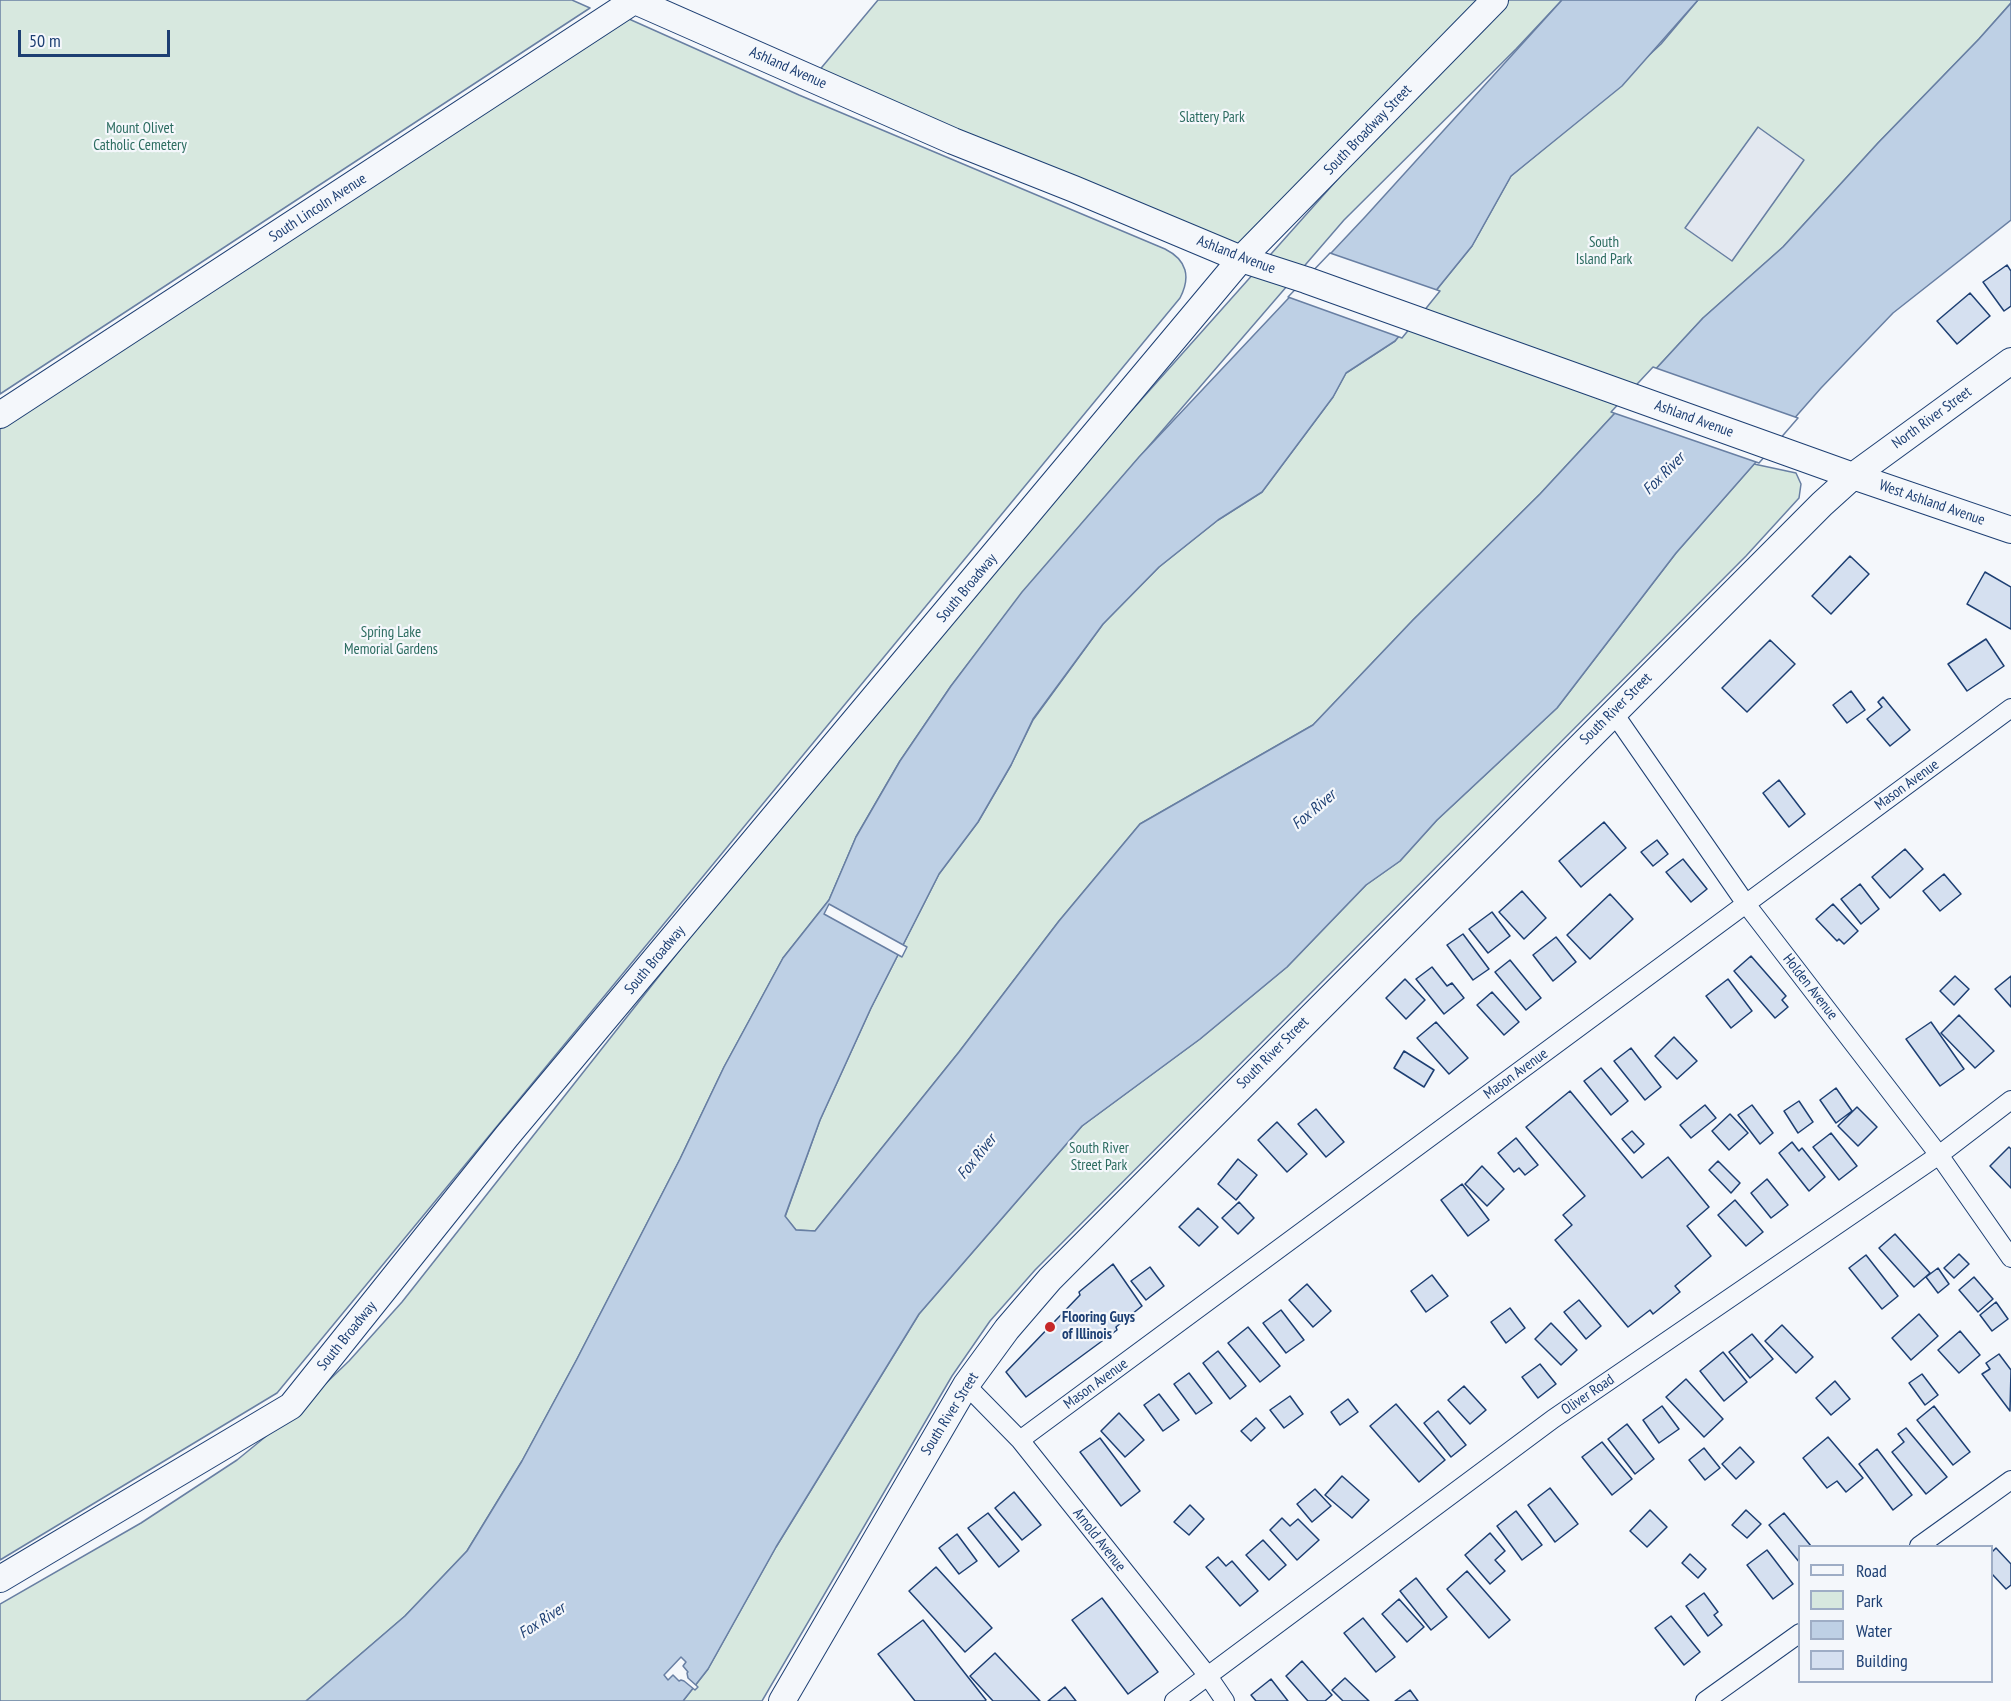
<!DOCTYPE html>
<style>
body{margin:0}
#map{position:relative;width:2011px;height:1701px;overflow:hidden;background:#f4f7fb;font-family:"PT Sans Narrow",sans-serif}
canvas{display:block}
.legend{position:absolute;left:1798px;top:1545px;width:195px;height:138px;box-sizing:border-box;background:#f4f7fb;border:2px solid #9eadc5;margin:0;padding:8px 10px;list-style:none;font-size:18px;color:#1d3f73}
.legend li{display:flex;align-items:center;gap:12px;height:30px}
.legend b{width:30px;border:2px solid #9eadc5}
.scale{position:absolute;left:18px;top:30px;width:152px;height:27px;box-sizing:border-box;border:3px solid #1d3f73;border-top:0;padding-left:8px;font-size:18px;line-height:21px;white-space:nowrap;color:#1d3f73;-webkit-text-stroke:4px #f4f7fb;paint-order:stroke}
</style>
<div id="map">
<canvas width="2011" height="1701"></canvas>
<ul class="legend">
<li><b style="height:8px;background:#f4f7fb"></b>Road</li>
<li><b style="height:16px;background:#d7e8df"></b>Park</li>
<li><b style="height:16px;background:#bed0e5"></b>Water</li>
<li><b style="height:16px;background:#d5e0f0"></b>Building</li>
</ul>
<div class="scale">50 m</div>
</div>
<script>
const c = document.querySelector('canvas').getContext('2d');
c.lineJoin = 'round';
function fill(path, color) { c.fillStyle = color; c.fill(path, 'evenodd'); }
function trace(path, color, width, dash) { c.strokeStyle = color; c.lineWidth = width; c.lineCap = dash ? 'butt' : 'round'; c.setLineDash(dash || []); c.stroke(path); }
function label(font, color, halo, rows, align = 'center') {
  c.font = font + ' "PT Sans Narrow",sans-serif'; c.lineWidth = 4.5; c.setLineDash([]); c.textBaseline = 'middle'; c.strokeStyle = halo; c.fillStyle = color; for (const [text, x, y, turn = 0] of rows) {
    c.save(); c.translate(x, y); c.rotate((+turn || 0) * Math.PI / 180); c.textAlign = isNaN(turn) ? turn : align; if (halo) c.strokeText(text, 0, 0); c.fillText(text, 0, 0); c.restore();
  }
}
const green = new Path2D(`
 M0,0H572L590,8L0,394Z
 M878,0H1495L1241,259L812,79Z
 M1509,0H1562L1516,49L1344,220L1023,592L951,686L900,761L856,837L829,900L783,958L724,1067L680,1159L577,1359L522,1461L467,1551L405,1616L306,1701H0V1604L141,1523L237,1460L297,1411L349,1361L402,1302L712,909L1075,474L1361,153Z
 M1698,0H2011V3L1979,39L1878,143L1783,247L1703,318L1540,494L1413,620L1313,725L1140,824L1059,921L959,1052L815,1231L796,1230L785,1217L820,1120L871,1008L939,874L978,822L1011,765L1033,720L1103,624L1159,567L1218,520L1262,492L1333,397L1346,373L1395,341L1472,246L1511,176L1587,113L1661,44Z
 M629,19L799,95L1165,249C1187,260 1191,277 1180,298L277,1393L0,1560V429Z
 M1754,464L1796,473L1801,484L1799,498L1746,556L1035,1270L990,1321L952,1376L762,1701H683L708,1669L776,1547L919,1314L1082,1126L1200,1039L1287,967L1366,885L1400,861L1437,820L1557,708L1676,553Z`);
const parking = new Path2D(`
 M1758,127L1804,160L1732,261L1685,228Z`);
const water = new Path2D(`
 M1562,0H1698L1622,86L1511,176L1472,246L1395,341L1346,373L1333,397L1262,492L1218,520L1159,567L1103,624L1033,719L1011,765L978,822L939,874L871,1008L820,1120L785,1216L796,1230L815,1231L959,1052L1059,921L1140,824L1313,725L1413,620L1540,494L1703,318L1783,247L1878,143L1979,39L2011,3V220L1893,313L1821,388L1676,553L1557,708L1437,820L1400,861L1366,885L1287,967L1200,1039L1082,1126L919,1314L776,1547L708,1669L683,1701H306L405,1616L467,1551L522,1461L577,1359L680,1159L724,1067L783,958L829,900L856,837L900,761L951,686L1022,592L1139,457L1365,217Z`);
const pier = new Path2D(`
 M1330,253L1440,291L1402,338L1288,297Z
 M1653,367L1798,418L1759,463L1611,412Z
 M829,904L907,947L902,957L824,914Z
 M681,1657L686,1662L683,1666L688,1672L687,1673L688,1678L698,1687L695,1690L684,1681L681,1680L679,1681L673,1675L668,1680L664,1675Z`);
const building = new Path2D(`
 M2007,265L2011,271V306L2004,311L1983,282Z
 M1970,293L1990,316L1957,344L1937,321Z
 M1850,556L1869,574L1831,614L1812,596Z
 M1985,572L2011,587V629L1967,604Z
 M1986,639L2004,666L1967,691L1948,664Z
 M1770,640L1795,664L1747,712L1722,688Z
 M1851,691L1865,710L1847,723L1833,705Z
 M1883,697L1910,730L1890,746L1867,719L1882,707L1878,702Z
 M1779,780L1805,814L1789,827L1763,793Z
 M1604,822L1626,848L1581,887L1559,861Z
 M1657,840L1668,854L1653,866L1641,852Z
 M1905,849L1923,869L1890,898L1872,877Z
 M1683,859L1707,889L1691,902L1666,872Z
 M1944,874L1961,894L1940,911L1923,891Z
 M1860,884L1879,909L1861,924L1841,899Z
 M1522,891L1546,918L1524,939L1499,912Z
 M1610,894L1633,919L1590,959L1567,935Z
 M1833,904L1858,931L1844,944L1839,939L1837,941L1816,919Z
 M1492,912L1510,936L1488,953L1469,929Z
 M1463,934L1489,969L1473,980L1447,945Z
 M1556,937L1576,962L1553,981L1533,955Z
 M1751,956L1786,996L1782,1000L1788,1007L1775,1018L1734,971Z
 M1510,960L1541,998L1526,1010L1495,972Z
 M1432,967L1447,986L1452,983L1464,998L1444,1014L1416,979Z
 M1955,976L1969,989L1954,1005L1940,991Z
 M2011,976V1007L1995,989Z
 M1405,979L1425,1000L1406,1019L1386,998Z
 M1728,979L1752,1011L1731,1028L1706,996Z
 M1492,992L1519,1022L1504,1035L1477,1005Z
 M1959,1015L1994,1051L1975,1068L1941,1033Z
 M1436,1022L1468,1058L1449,1074L1417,1038Z
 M1931,1022L1964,1069L1940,1086L1906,1039Z
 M1674,1037L1697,1061L1677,1079L1655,1056Z
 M1631,1048L1661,1087L1645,1100L1614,1061Z
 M1404,1051L1434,1070L1424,1087L1394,1068Z
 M1601,1068L1628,1101L1611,1115L1584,1081Z
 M1836,1088L1852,1111L1836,1123L1820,1100Z
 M1570,1091L1642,1178L1668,1157L1709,1207L1687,1226L1711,1256L1675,1286L1680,1292L1653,1314L1650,1310L1628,1327L1555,1240L1572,1225L1563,1215L1585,1196L1526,1127Z
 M1799,1101L1813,1122L1798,1133L1784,1111Z
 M1705,1105L1716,1118L1691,1138L1680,1125Z
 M1752,1105L1773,1133L1760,1144L1738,1115Z
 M1857,1107L1877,1127L1858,1146L1838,1126Z
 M1316,1109L1344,1142L1326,1157L1298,1124Z
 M1730,1114L1748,1133L1729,1150L1712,1131Z
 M1277,1122L1307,1154L1287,1172L1258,1140Z
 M1632,1131L1644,1144L1634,1153L1622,1139Z
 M1831,1133L1857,1166L1839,1180L1813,1147Z
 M1516,1138L1538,1165L1525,1175L1519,1168L1514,1172L1498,1153Z
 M1792,1142L1799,1151L1802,1148L1825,1177L1809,1191L1779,1153Z
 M2009,1147L2011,1149V1188L1990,1166Z
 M1238,1159L1257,1175L1236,1200L1218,1184Z
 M1718,1161L1740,1183L1731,1193L1709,1170Z
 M1482,1166L1504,1189L1487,1206L1465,1184Z
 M1767,1179L1788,1205L1771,1218L1751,1193Z
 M1462,1184L1489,1220L1468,1236L1441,1200Z
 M1735,1200L1763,1232L1746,1246L1718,1215Z
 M1239,1202L1254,1218L1238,1234L1222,1218Z
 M1198,1208L1218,1227L1199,1246L1179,1227Z
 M1895,1234L1930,1273L1914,1287L1879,1248Z
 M1959,1254L1969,1264L1954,1278L1944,1268Z
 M1866,1255L1898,1296L1882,1309L1849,1268Z
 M1113,1264L1142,1306L1116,1327L1117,1330L1026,1397L1006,1372L1080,1295L1079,1292Z
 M1150,1267L1164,1286L1146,1300L1131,1281Z
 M1938,1268L1949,1284L1938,1293L1926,1277Z
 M1432,1275L1448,1296L1426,1312L1411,1291Z
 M1974,1277L1993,1299L1978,1312L1959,1290Z
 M1307,1284L1331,1311L1313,1327L1289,1300Z
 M1579,1300L1601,1326L1586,1339L1564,1312Z
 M1996,1302L2008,1319L1992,1331L1980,1315Z
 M1510,1308L1525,1328L1506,1343L1491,1322Z
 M1281,1310L1304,1340L1286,1353L1263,1323Z
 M1919,1314L1938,1336L1911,1360L1892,1338Z
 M1551,1323L1577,1350L1561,1365L1535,1339Z
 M1782,1325L1813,1357L1796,1373L1765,1341Z
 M1248,1327L1280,1366L1260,1382L1228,1343Z
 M1960,1331L1980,1355L1959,1373L1938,1350Z
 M1752,1334L1773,1359L1750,1378L1729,1352Z
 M1218,1351L1246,1386L1230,1399L1203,1363Z
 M1723,1352L1747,1382L1724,1401L1700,1371Z
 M1999,1354L2011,1370L2010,1411L1982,1374L1990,1369L1986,1363Z
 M1540,1364L1556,1384L1538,1398L1522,1377Z
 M1189,1373L1212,1403L1196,1414L1174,1384Z
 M1922,1374L1938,1395L1925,1405L1909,1383Z
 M1686,1379L1723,1419L1704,1437L1666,1397Z
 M1835,1381L1850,1399L1831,1415L1816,1398Z
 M1464,1386L1486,1410L1470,1424L1448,1400Z
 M1159,1394L1179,1420L1163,1431L1144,1405Z
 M1290,1396L1303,1414L1284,1428L1270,1410Z
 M1348,1399L1358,1412L1340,1425L1331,1412Z
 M1396,1404L1445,1460L1419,1482L1370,1426Z
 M1662,1406L1679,1429L1659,1443L1643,1420Z
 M1934,1406L1970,1452L1953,1465L1917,1420Z
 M1438,1411L1466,1445L1451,1457L1424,1423Z
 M1119,1413L1144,1440L1125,1457L1101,1431Z
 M1256,1418L1265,1428L1251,1441L1241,1431Z
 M1627,1424L1654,1459L1635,1474L1608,1439Z
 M1906,1428L1947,1477L1926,1494L1892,1452L1904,1442L1898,1434Z
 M1828,1437L1863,1478L1846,1492L1837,1481L1827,1488L1803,1458Z
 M1100,1438L1140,1491L1121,1506L1080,1452Z
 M1602,1442L1632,1479L1612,1495L1582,1457Z
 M1740,1447L1754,1462L1736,1479L1722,1464Z
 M1704,1448L1720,1468L1705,1480L1689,1460Z
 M1877,1449L1912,1495L1893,1510L1859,1464Z
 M1342,1476L1369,1500L1352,1518L1325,1495Z
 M1550,1488L1578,1524L1555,1542L1528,1505Z
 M1315,1489L1331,1506L1312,1522L1297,1504Z
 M1014,1492L1041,1525L1022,1540L995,1508Z
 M1190,1505L1204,1519L1189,1535L1174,1522Z
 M1650,1510L1667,1527L1647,1547L1630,1531Z
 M1746,1510L1761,1524L1747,1538L1732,1525Z
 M1516,1511L1542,1545L1522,1560L1497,1526Z
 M988,1513L1019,1551L999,1567L968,1528Z
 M1784,1513L1811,1546H1800V1563L1769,1525Z
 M1282,1518L1290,1526L1298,1519L1319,1540L1297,1560L1270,1530Z
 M1490,1533L1505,1551L1495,1560L1505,1571L1490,1584L1465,1555Z
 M957,1534L977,1561L959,1574L939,1548Z
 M1263,1540L1286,1565L1269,1580L1246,1555Z
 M1996,1548L2011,1564V1585L2006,1589L1992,1574V1552Z
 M1767,1550L1793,1584L1773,1599L1747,1565Z
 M1690,1554L1706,1569L1698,1578L1682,1563Z
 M1218,1557L1226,1566L1232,1561L1258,1591L1240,1606L1206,1567Z
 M936,1567L992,1628L965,1652L909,1591Z
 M1467,1571L1510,1620L1489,1638L1447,1589Z
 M1416,1578L1447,1617L1431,1630L1400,1591Z
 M1704,1593L1718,1612L1714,1615L1722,1625L1708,1636L1686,1606Z
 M1102,1598L1158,1672L1128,1694L1072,1620Z
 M1399,1599L1424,1627L1407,1642L1382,1614Z
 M1671,1616L1700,1652L1684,1665L1655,1628Z
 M1363,1618L1395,1657L1376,1672L1344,1633Z
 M923,1620L986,1700L985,1701H915L878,1654Z
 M995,1653L1040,1701H993L970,1676Z
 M1302,1661L1332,1695L1325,1701H1308L1286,1676Z
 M1345,1678L1369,1701H1343L1332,1690Z
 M1271,1679L1288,1701H1256L1251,1695Z
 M1065,1687L1076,1701H1048Z
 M1410,1690L1418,1701H1395Z`);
const street = new Path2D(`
 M1613,712L1746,904L1939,1155L2011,1258
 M966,1385L1020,1440L1208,1676L1225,1701
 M1020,1440L2011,708
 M1919,1546L2011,1480
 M1174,1701L1553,1419L1939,1155L2011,1100
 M1705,1701L1800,1633`);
const secondary = new Path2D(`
 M633,0L953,141L1074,189L1241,259L1306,280L1853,476L2011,530
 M0,415L635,0
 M0,1579L291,1406L507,1136L1241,259L1495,0
 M782,1701L966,1385L1007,1329L1050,1279L1822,504L1853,476L2011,361`);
const markers = [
 [1050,1327,6,"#c62828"]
];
const streetNames = [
 ["Ashland Avenue",788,68,24],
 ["South Broadway Street",1368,130,-46],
 ["South Lincoln Avenue",318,208,-33],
 ["Ashland Avenue",1236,255,21],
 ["North River Street",1932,418,-36],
 ["Ashland Avenue",1694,419,20],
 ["West Ashland Avenue",1932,503,19],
 ["South Broadway",967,588,-50],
 ["South River Street",1616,709,-45],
 ["Mason Avenue",1907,785,-36],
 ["South Broadway",655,960,-50],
 ["Holden Avenue",1810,987,52],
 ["South River Street",1273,1053,-45],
 ["Mason Avenue",1516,1074,-36],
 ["South Broadway",347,1336,-51],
 ["Mason Avenue",1096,1384,-36],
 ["Oliver Road",1588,1395,-34],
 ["South River Street",950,1414,-58],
 ["Arnold Avenue",1099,1540,52]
];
const parkNames = [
 ["Slattery Park",1212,118],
 ["Mount Olivet",140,129],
 ["Catholic Cemetery",140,146],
 ["South",1604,243],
 ["Island Park",1604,260],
 ["Spring Lake",391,633],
 ["Memorial Gardens",391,650],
 ["South River",1099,1149],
 ["Street Park",1099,1166]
];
const poiNames = [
 ["Flooring Guys",1062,1318],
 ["of Illinois",1062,1335]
];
const waterNames = [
 ["Fox River",1664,474,-45],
 ["Fox River",1314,810,-40],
 ["Fox River",977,1157,-51],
 ["Fox River",542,1621,-33]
];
fill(green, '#d7e8df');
trace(green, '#687fa3', 1.5);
fill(parking, '#e3e8f0');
trace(parking, '#687fa3', 1.5);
fill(water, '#bed0e5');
trace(water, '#687fa3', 1.5);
fill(pier, '#f4f7fb');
trace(pier, '#687fa3', 1.5);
fill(building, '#d5e0f0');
trace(building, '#1d3f73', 1.5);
trace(street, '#1d3f73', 20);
trace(secondary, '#1d3f73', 28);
trace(street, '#f4f7fb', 18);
trace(secondary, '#f4f7fb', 26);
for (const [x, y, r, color] of markers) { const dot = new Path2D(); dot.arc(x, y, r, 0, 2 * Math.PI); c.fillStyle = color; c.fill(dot); trace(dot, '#f4f7fb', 2); }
label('15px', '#1d3f73', '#f4f7fb', streetNames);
label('15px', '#2c6c60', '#f4f7fb', parkNames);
label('bold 15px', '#1d3f73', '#f4f7fb', poiNames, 'left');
label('italic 16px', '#1d3f73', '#f4f7fb', waterNames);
</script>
